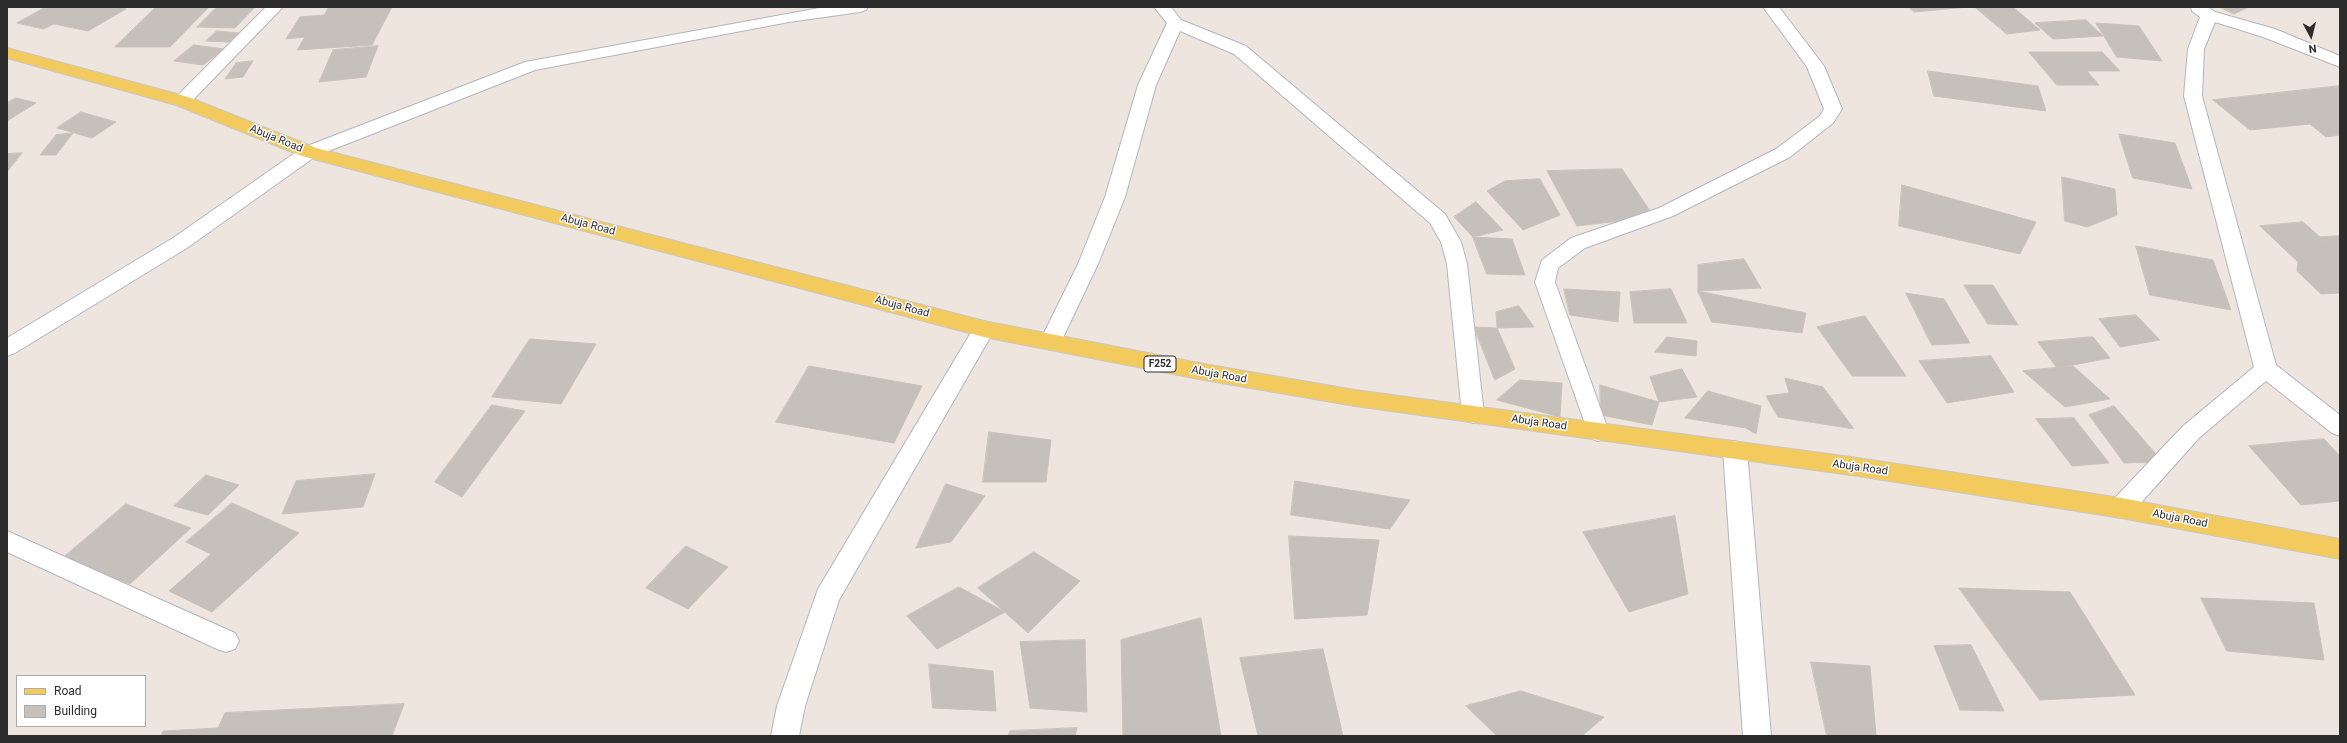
<!DOCTYPE html>
<style>
body{margin:0}
#map{position:relative;width:2347px;height:743px;overflow:hidden;background:#eee6de;font-family:Roboto,sans-serif}
canvas{display:block}
.frame{position:absolute;inset:0;border:8px solid #2c2c2c;pointer-events:none}
.legend{position:absolute;left:16px;top:675px;width:130px;height:52px;box-sizing:border-box;background:#fff;border:1px solid #ababab;margin:0;padding:5px 7px;list-style:none;font-size:12px;color:#2c2c2c}
.legend li{display:flex;align-items:center;gap:8px;height:20px}
.legend b{width:20px;border:1px solid #ababab}
.north{position:absolute;left:2291px;top:16px;width:40px;height:40px;-webkit-text-stroke:3px #fff;paint-order:stroke;rotate:173deg;font-size:11px;font-weight:700;line-height:16px;text-align:center;color:#2c2c2c}
.north::after{content:'';display:block;margin:auto;width:14px;height:18px;background:#2c2c2c;clip-path:polygon(50% 0,100% 100%,50% 72%,0 100%)}
</style>
<div id="map">
<canvas width="2347" height="743"></canvas>
<div class="frame"></div>
<ul class="legend">
<li><b style="height:5px;background:#f3ca5e"></b>Road</li>
<li><b style="height:11px;background:#c6c0bb"></b>Building</li>
</ul>
<div class="north">N</div>
</div>
<script>
const c = document.querySelector('canvas').getContext('2d');
c.lineJoin = 'round';
function fill(path, color) { c.fillStyle = color; c.fill(path, 'evenodd'); }
function trace(path, color, width, dash) { c.strokeStyle = color; c.lineWidth = width; c.lineCap = dash ? 'butt' : 'round'; c.setLineDash(dash || []); c.stroke(path); }
function label(font, color, halo, rows, align = 'center') {
  c.font = font + ' Roboto,sans-serif'; c.lineWidth = 3; c.setLineDash([]); c.textBaseline = 'middle'; c.strokeStyle = halo; c.fillStyle = color; for (const [text, x, y, turn = 0] of rows) {
    c.save(); c.translate(x, y); c.rotate((+turn || 0) * Math.PI / 180); c.textAlign = isNaN(turn) ? turn : align; if (halo) c.strokeText(text, 0, 0); c.fillText(text, 0, 0); c.restore();
  }
}
const building = new Path2D(`
 M46,7H118L126,9L88,31L54,24L43,29L17,23Z
 M156,7H209L170,47H115Z
 M217,7H255L235,28L197,27Z
 M329,7H392L372,45L297,50L305,37L286,39L300,17L324,15Z
 M1909,7H1969L1914,12Z
 M1975,7H2013L2040,30L2007,34Z
 M2220,7H2249L2234,14Z
 M2086,20L2103,36L2053,39L2035,23Z
 M2096,23L2139,26L2162,61L2117,57Z
 M217,31L239,33L229,42L206,41Z
 M194,45L224,49L203,65L174,61Z
 M378,46L366,77L319,82L333,50Z
 M2029,52H2102L2120,71H2087L2099,85H2057Z
 M253,61L243,77L225,79L236,63Z
 M1928,71L2038,86L2046,111L1934,96Z
 M2340,86V135L2326,137L2310,124L2250,130L2213,100Z
 M16,98L36,103L7,121V103Z
 M81,112L116,122L92,138L57,128Z
 M73,133L56,155H40L56,135Z
 M2119,134L2175,143L2192,189L2133,178Z
 M22,153L7,172V154Z
 M1622,169L1654,217L1577,226L1547,171Z
 M2062,177L2115,189L2117,215L2087,227L2065,221Z
 M1540,179L1560,215L1523,230L1487,191L1505,181Z
 M1902,185L2036,222L2020,254L1899,226Z
 M1476,202L1503,230L1473,237L1454,217Z
 M2303,222L2340,255V293L2321,294L2297,271L2298,262L2260,226Z
 M2340,236V255L2320,237Z
 M1473,237L1512,239L1525,275L1487,274Z
 M2136,246L2213,260L2231,310L2150,295Z
 M1744,259L1761,288L1698,291V265Z
 M1964,285H1993L2018,325L1988,324Z
 M1564,289L1620,292L1618,322L1570,315Z
 M1671,289L1687,323H1634L1630,292Z
 M1698,291L1806,313L1802,333L1712,322Z
 M1906,293L1944,299L1970,343L1932,345Z
 M1519,306L1534,327L1497,328L1496,312Z
 M2136,315L2160,340L2120,347L2099,319Z
 M1865,316L1906,376H1852L1817,327Z
 M1474,327L1497,328L1515,369L1495,380Z
 M1667,337L1697,341L1696,356L1655,352Z
 M2093,337L2110,358L2057,368L2038,342Z
 M530,339L596,344L561,404L492,397Z
 M1991,356L2014,392L1947,403L1919,361Z
 M809,366L922,386L894,443L776,422Z
 M2073,366L2110,399L2065,407L2023,371Z
 M1682,369L1697,397L1659,402L1650,377Z
 M1785,378L1823,387L1854,429L1778,417L1766,396L1789,393Z
 M1520,380L1562,383L1560,417L1497,400Z
 M1600,385L1659,402L1652,425L1601,415Z
 M1708,391L1761,406L1756,434L1746,428L1685,418Z
 M492,405L525,411L462,497L435,482Z
 M2114,406L2163,462L2124,463L2089,415Z
 M2074,418L2109,463L2072,466L2036,419Z
 M989,432L1051,440L1046,482H983Z
 M2324,439L2340,456V501L2301,505L2249,446Z
 M375,474L363,507L282,514L296,481Z
 M206,475L239,485L208,515L174,506Z
 M1295,481L1410,500L1390,529L1291,515Z
 M946,484L985,496L951,542L916,548Z
 M232,503L299,533L212,612L169,591L211,554L186,542Z
 M126,504L191,528L130,584L63,558Z
 M1675,516L1688,594L1629,612L1583,532Z
 M1289,536L1379,540L1367,615L1295,619Z
 M686,546L728,567L688,609L646,588Z
 M1034,552L1080,581L1028,633L978,588Z
 M959,587L1005,612L937,649L907,616Z
 M1959,588L2070,592L2135,695L2040,700Z
 M2201,598L2314,603L2324,660L2227,651Z
 M1201,618L1221,736H1123L1121,640Z
 M1085,640L1087,712L1030,708L1020,642Z
 M1971,645L2004,711L1960,710L1934,646Z
 M1323,649L1343,736H1258L1240,658Z
 M1811,662L1870,666L1876,735L1827,736Z
 M929,664L993,671L996,711L933,708Z
 M1521,691L1604,717L1582,736H1497L1466,706Z
 M404,704L392,736H161L163,731L218,728L225,713Z
 M1077,728L1075,736H1008L1010,731Z`);
const minor = new Path2D(`
 M266,7H283L188,105H176L173,101L176,97Z
 M825,7H868L866,10L860,12L789,22L535,70L316,156L187,248L15,353L7,356V338L173,238L302,148L525,62Z
 M1154,7H1171L1181,20L1246,46L1445,214L1461,242L1467,264L1484,414L1481,420L1473,423L1465,420L1462,414L1447,264L1441,242L1430,223L1234,54L1180,31L1156,85L1125,197L1098,264L1059,346L1051,349L1043,346L1040,341L1078,264L1105,197L1138,85L1167,23Z
 M1763,7H1779L1824,66L1842,109L1833,123L1790,157L1673,216L1585,248L1558,268L1555,282L1609,432L1606,438L1598,441L1590,438L1535,282L1542,260L1571,238L1659,208L1776,149L1820,116L1824,109L1807,67Z
 M2191,7H2208L2215,12L2275,29L2340,56V67L2263,37L2215,22L2204,49L2202,96L2276,365L2340,415V436L2332,433L2266,381L2199,438L2130,515L2121,518L2112,515L2109,508L2112,501L2183,426L2254,367L2184,96L2188,49L2200,17L2192,11Z
 M984,321L992,324L995,329L839,600L805,706L799,736H771L777,706L818,589L976,324Z
 M1735,441L1743,444L1747,450L1771,736H1743L1723,450L1727,444Z
 M7,531L235,633L239,641L235,649L226,652L217,649L7,552Z`);
const major = new Path2D(`
 M7,48L188,97L316,148L984,321L1204,364L1355,390L1858,458L2121,498L2340,539V559L2121,518L1858,476L1355,406L1204,380L984,337L302,156L176,105L7,58Z`);
const shields = [
 [1160,364,32]
];
const shieldNames = [
 ["F252",1160,364]
];
const streetNames = [
 ["Abuja Road",276,139,22],
 ["Abuja Road",588,225,15],
 ["Abuja Road",902,307,15],
 ["Abuja Road",1219,375,10],
 ["Abuja Road",1539,423,8],
 ["Abuja Road",1860,468,8],
 ["Abuja Road",2180,519,11]
];
fill(building, '#c6c0bb');
trace(building, '#c9c2b8', 1);
trace(minor, '#b2b5c0', 2);
trace(major, '#c8c8c8', 2);
fill(minor, '#fff');
fill(major, '#f3ca5e');
for (const [x, y, w] of shields) { const box = new Path2D(); box.roundRect(x - w / 2, y - 8, w, 16, 3); c.fillStyle = '#fff'; c.fill(box); trace(box, '#2c2c2c', 1); }
label('bold 10px', '#2c2c2c', null, shieldNames);
label('11px', '#2c2c2c', '#fff', streetNames);
</script>
